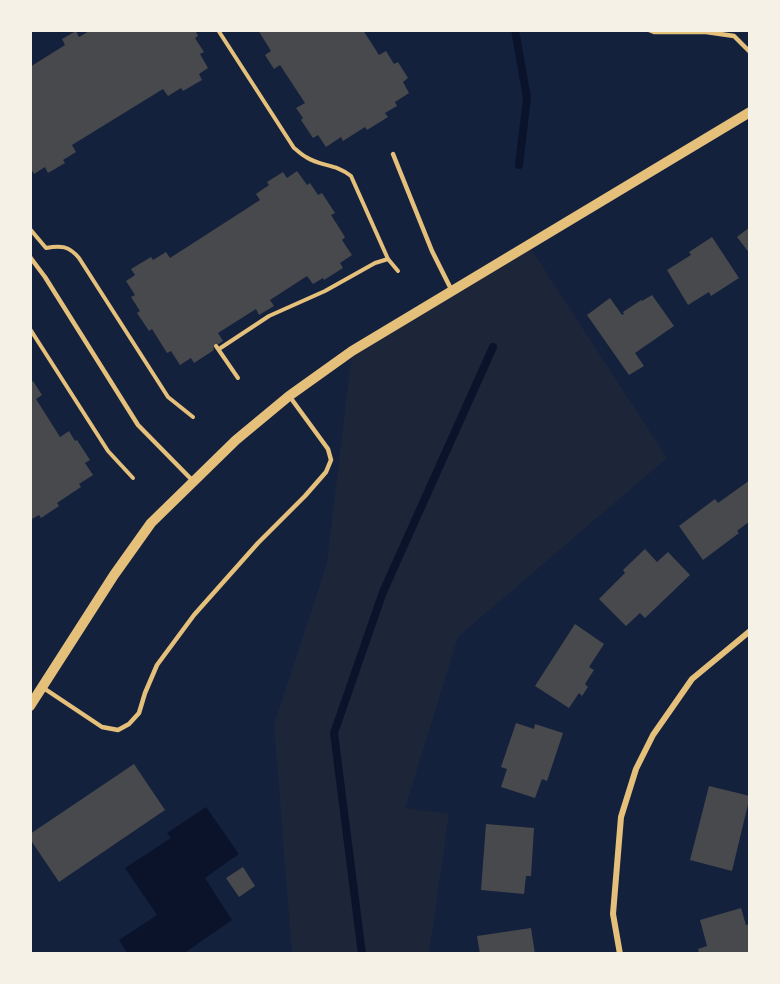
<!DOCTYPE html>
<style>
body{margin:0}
#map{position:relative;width:780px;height:984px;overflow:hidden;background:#14213d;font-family:Cabin,sans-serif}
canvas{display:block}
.frame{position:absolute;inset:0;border:32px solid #f6f1e7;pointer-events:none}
</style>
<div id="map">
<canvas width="780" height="984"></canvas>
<div class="frame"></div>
</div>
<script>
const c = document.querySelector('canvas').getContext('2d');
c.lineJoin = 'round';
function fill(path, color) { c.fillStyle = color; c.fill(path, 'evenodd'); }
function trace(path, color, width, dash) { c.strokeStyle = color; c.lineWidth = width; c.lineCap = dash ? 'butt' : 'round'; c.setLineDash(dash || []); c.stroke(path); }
const green = new Path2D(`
 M529,246L667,458L458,637L405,808L449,814L429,954H292L274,725L327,563L352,351Z`);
const water = new Path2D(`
 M206,807L239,854L205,878L232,920L183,954H128L119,940L157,915L125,868L171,838L167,833Z`);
const stream = new Path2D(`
 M515,30L527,98L519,165
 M362,954L334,733L383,592L493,347`);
const building = new Path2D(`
 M91,30H195L198,36L195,38L204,52L200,54L208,68L199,74L202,80L183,91L181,88L168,96L163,89L72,145L76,152L63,160L65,163L48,173L45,167L34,174L30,167V67L65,45L62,39L76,31L79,37Z
 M258,30H363L379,55L386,51L394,64L398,62L408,78L403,82L409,93L395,102L397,106L385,113L388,117L367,130L365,127L343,141L341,137L326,147L318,135L313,138L301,120L303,118L296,108L305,103L280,65L274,69L265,55L271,51Z
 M297,171L307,185L310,183L318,195L322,193L335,213L331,215L345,237L342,240L352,255L340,263L343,268L324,280L323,278L313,284L307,276L270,300L274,306L259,315L256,309L218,333L223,341L213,348L214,350L194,363L191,358L180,365L171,351L167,353L152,329L149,331L137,313L140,311L131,297L135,295L126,281L135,275L131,269L151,257L153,260L166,252L170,258L260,200L256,194L269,185L267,182L283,172L287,178Z
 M750,227V254L737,237Z
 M712,237L739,278L711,296L709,292L688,305L667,270L691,255L689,252Z
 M652,295L674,326L635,353L644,366L629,375L587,315L610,298L622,315L624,314L623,312L641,300L642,301Z
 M33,381L42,395L36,399L60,437L69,431L75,441L77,440L90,460L85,463L93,475L79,484L81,487L57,503L59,506L41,518L39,515L30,520V383Z
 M750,480V521L737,531L739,533L703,560L679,526L715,499L718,503Z
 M645,549L657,562L668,552L690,575L645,618L640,613L626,626L599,599L625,573L623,570Z
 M575,624L604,644L589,667L594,670L585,684L588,687L582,696L579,693L569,708L535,686Z
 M516,723L534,729L535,724L563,733L547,781L542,779L535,798L501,787L507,769L501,767Z
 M134,764L165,810L59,882L30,839V834Z
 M709,786L750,796L732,871L690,860Z
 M486,824L534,828L531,876H526L524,894L481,890Z
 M243,867L255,886L239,897L226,878Z
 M741,908L746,925L750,924V954H699L698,949L707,946L700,920Z
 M531,928L535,954H480L477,936Z`);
const path = new Path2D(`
 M218,30L294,148C298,151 302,155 306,157C321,167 335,163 351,176L388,259L398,271
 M30,229L46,248C61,245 69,246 79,258L168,397L193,417
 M30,329L108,451L133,478
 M216,346L238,378
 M219,349L269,316L325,291L375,263L388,259`);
const service = new Path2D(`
 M649,30L654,32H706L734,36L750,52
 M393,154L432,251L452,291
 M30,257L45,277L138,425L193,481
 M42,687L102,727L118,730L129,724L139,713L145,693L157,665L194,615L258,543L305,496L326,472L331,460L328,449L290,397`);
const minor = new Path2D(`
 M620,954L613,914L621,817L636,769L653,735L692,679L750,631`);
const tertiary = new Path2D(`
 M30,706L114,575L151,523L236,440L289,396L352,351L750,112`);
fill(green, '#1d2539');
fill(water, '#0b132b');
trace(stream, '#0b132b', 8);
fill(building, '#48494c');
trace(path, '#e5c07b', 4);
trace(service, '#e5c07b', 4.5);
trace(minor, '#e5c07b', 6);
trace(tertiary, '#e5c07b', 10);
</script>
